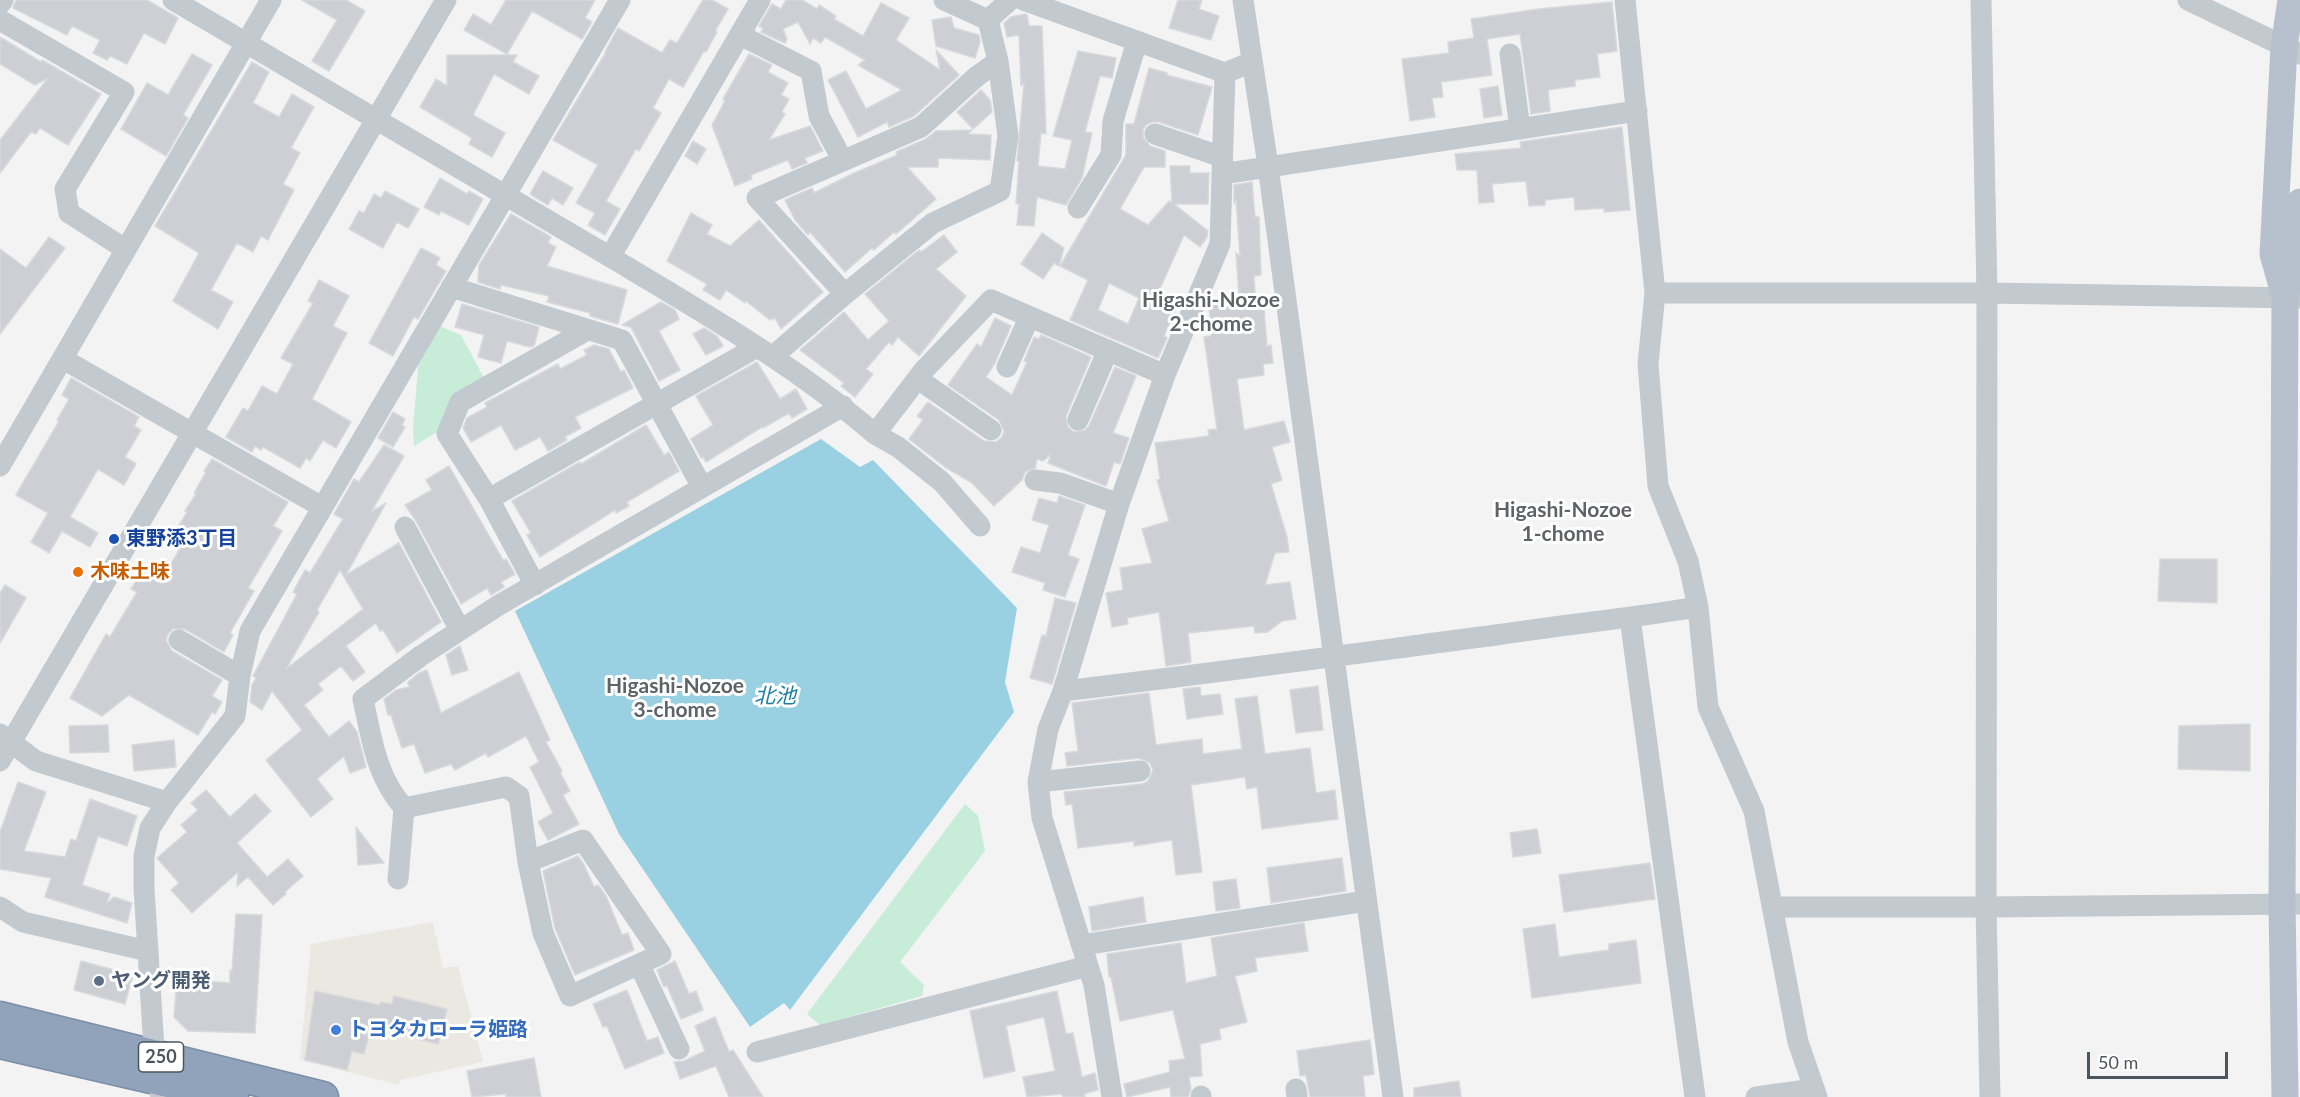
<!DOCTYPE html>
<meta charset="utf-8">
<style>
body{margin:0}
#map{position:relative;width:2300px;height:1097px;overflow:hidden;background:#f4f3f3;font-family:Lato,sans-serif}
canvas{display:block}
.scale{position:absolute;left:2087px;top:1052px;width:141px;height:27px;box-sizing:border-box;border:3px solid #4c555e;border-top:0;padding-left:8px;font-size:18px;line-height:21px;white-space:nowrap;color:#4c555e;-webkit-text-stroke:4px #fff;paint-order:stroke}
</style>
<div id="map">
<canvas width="2300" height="1097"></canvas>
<div class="scale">50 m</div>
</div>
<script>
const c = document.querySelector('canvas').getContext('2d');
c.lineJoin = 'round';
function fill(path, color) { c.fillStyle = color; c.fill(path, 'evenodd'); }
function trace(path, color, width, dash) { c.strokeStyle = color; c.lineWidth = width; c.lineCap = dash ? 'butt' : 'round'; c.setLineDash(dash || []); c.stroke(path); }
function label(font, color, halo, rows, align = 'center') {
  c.font = font + ' Lato,"Noto Sans JP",sans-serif'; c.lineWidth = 6; c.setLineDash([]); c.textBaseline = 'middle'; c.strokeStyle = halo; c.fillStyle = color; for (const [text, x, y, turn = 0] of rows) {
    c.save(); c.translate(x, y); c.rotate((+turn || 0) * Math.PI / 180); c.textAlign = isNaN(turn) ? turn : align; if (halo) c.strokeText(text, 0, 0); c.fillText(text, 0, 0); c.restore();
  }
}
const commercial = new Path2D(`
 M433,922L443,968L458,966L483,1062L400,1080L399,1085L300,1060L311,944Z`);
const green = new Path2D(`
 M437,325L461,335L485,380L442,429L414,446L413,427L419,358Z
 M965,804L978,816L985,851L900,962L924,985L922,996L820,1025L807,1014Z`);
const water = new Path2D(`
 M821,439L860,467L873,460L1017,608L1005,682L1014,712L790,1010L784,1003L750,1027L619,834L515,611Z`);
const building = new Path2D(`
 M16,0H147L178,18L165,44L144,33L127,64L110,56L107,60L93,53L100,40L72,26L67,35L13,8Z
 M302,0H346L365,11L329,71L312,61L337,20Z
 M506,0H595L585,18L592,22L582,39L532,11L507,54L464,30L473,14L491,25Z
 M703,0H712L728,9L715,31L717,32L706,52L704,51L683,87L669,79L653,108L661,113L639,151L636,149L606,201L620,209L605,235L588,225L595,213L576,203L598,165L553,140L606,52H605L618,28L662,53L670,40L677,43Z
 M786,0H802L817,9L819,5L836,16L834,19L863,36L881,3L909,18L896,40L940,70L936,50L959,75L914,116L889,127L887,122L858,137L828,80L846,71L866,109L902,90L858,65L865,60L825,37L821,43L813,38L810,44L798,22L783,29L787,39L785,43L761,32L763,28L759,26L772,4L781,9Z
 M1178,0H1202L1199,9L1219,16L1211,40L1169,28Z
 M1612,2L1617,51L1597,54L1600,77L1575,80V86L1548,90L1550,111L1531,114L1520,34L1487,39L1492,75L1441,82L1443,97L1432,98L1435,117L1410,121L1402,59L1449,53L1448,42L1474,38L1471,19L1539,9Z
 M1025,14L1027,15L1029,26H1042L1046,134L1041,133L1038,166L1065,169L1072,140L1053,136L1078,51L1116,58L1112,78L1100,76L1085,132L1092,133L1082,178L1066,205L1037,197L1034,226L1017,225L1019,204H1016L1019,161H1017L1024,83L1021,86L1019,35L1007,37L1004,23L1011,17Z
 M951,17L954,28L979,35L980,42L975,58L936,46L932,20Z
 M0,37L41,62L42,60L101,94L68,145L40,128L36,134L31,132L0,173V140L48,78L35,85L0,64Z
 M192,54L212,65L183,115L188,118L166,156L121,129L147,83L168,95Z
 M749,54L772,65L768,72L788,83L781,95L789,99L782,112L785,114L769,140L810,126L823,151L805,158L807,163L792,169L788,160L751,175L752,179L735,186L712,125L725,101L723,99Z
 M447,55H517L513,62L539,76L529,94L494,74L473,115L505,133L492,157L469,144L472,138L420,107L436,79L447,86Z
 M252,62L269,72L253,103L279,117L292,94L314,107L291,148L300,153L283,184L294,190L268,240L261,236L253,252L237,243L211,290L233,302L218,329L173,301L199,253L155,226Z
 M1149,68L1167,73V75L1212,87L1198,135L1159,122H1152L1146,125L1143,130V137L1150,146L1165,151V167H1144L1120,209L1148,225L1169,201L1172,203L1170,166H1190V173H1209L1208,204H1174L1208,231L1207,237L1200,247L1184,235L1158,293L1179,303L1164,336L1167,338L1158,358L1070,320L1088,280L1060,266L1126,155V124H1134ZM1109,283L1139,298L1128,324L1098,310Z
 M1498,86L1502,115L1484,118L1480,89Z
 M981,90L990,100L992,112L973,129L957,112Z
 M1622,127L1630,210L1604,212V208L1575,210L1574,197L1545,200V205L1529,206L1526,181L1492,184L1494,202L1479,203L1477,170H1457L1455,154L1521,148L1520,142Z
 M972,130L968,134L991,135L990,160L938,158V167H907L936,199L896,234L894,232L874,250L872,248L845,272L810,232L808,235L795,220L785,200L812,188L814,193L852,174L897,155L896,152L926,139L936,131Z
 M693,141L706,149L697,164L685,156Z
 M543,171L573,188L563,205L552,198L548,205L530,194Z
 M440,178L467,194L469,191L483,199L469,225L441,211L439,215L424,207Z
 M1252,182L1255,217H1259L1261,275L1254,276L1256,310L1264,309L1267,346L1271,345L1273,363L1263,364L1264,375L1237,379L1244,430L1284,421L1290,442L1272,447L1282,480L1271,484L1287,537L1289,552L1275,553L1265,585L1290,582L1296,619L1282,621L1268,632L1255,633L1254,626L1188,633L1191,662L1166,666L1159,612L1127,618L1128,624L1112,627L1106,593L1123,590L1120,568L1152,563L1142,529L1169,521L1157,480L1160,479L1155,443L1209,436L1208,430L1217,429L1204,337L1211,336L1209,303L1211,300L1239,297L1236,253L1240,256L1236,200L1234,203V185Z
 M385,191L419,209L408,228L397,222L383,248L349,229L359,211L364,213L374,194L381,198Z
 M691,213L712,225L707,234L730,246L759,220L823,292L781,329L775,318L770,320L746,301L745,303L726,290L720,300L703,290L707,284L667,261Z
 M511,214L551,237L548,243L556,247L547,266L627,290L618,324L590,316V313L547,302L549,296L501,285L500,289L478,282L479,265Z
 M1042,233L1064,248L1059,266L1054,263L1043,279L1021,264Z
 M944,235L957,252L936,269L966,296L919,356L898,337L892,345L889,342L866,369L873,374L855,397L841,386L844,383L800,350L844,312L868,340L889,321L865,294L919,250L921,252Z
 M49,237L65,248L0,334V249L26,268Z
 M421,248L440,258L436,265L446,271L418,319L414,317L393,356L369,343Z
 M319,280L349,296L333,326L347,333L312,399L351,422L336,448L323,440L310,461L306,458L300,468L263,447L261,450L255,446L252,452L226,437L243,408L248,411L262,386L277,394L293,364L281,358L313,303L308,301Z
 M661,302L675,310L679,319L659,331L680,370L659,381L631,327L622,325Z
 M462,304L539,327L534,346L530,347L507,341L501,363L478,357L484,335L455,327Z
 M995,318L1011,326L995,363L986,377L1012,395L1027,362L1024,361L1034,337L1039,339L1041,335L1091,357L1066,416L1068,427L1074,432L1085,430L1089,426L1115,367L1136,376L1113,433L1129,438L1120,464L1114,462L1106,486L1048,463L1051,454L1043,461L1037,459L1035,468L1025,472L1022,480L994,506L972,483L945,467L909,439L923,420L917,416L928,402L984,441L996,442L1002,437L1004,431L999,420L948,385L977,344L981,347Z
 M704,328L717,336L723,346L706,355L693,334Z
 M594,345L609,349L621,372L624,370L633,388L575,417L581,428L565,437L567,440L548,451L540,437L515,450L501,425L471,442L463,428L467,418L487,407L485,403L558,364L560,369L587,355L584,350Z
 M757,362L780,399L796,389L807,409L792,418L789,413L763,428L762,427L706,462L703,457L701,458L691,439L713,425L696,396Z
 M71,378L139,417L134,426L141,430L125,457L136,464L124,485L98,469L70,517L98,533L90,547L62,531L49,553L31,542L48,513L16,495L59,421L57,420L69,399L62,395Z
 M393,412L405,419L402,425L405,427L393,447L378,438Z
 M646,425L664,455L669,452L679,471L627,502L629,506L616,513L615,510L540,557L527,535L531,533L512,501L580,462L581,464Z
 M384,445L404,456L371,512L386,503L346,575L399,543L441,622L397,653L383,630L380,631L376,623L346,646L365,672L353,681L341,666L318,684L323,690L304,705L311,713L309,715L311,714L329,737L349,721L357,732L366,767L350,773L344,756L317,779L333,799L311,817L266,760L302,730L272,691L262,710L250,702L252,685L256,678L253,676L297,594L293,592L305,570L310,573L343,519L334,514L354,479L359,482ZM340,570L363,609L286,669L319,612L317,610Z
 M212,459L288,502L273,526L282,531L248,588L254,591L230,633L233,635L224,652L185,629H173L168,634L166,640L172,651L222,680L212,696L222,702L215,714L212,712L198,735L129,695L102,716L70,698L106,634L110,637L137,592L131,589L142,572L160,583L185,540L174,534L187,512L185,511L196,494L194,493L206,472L204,471Z
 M449,466L503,560L506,559L515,574L501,582L504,587L491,595L487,588L461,604L416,521L405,505L432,490L426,480Z
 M1059,496L1085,505L1068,555L1079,559L1065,597L1043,590L1045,583L1012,572L1021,547L1040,553L1049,525L1032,520L1039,498L1057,503Z
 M2160,559H2217V603L2158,601Z
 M5,585L26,598L0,643V593Z
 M1055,598L1076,603L1052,684L1030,678L1042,635L1046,636Z
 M460,646L468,670L452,675L446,655Z
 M427,670L441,713L519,672L550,740L546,742L562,771L560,772L570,791L563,795L579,824L548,840L538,822L553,813L530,767L539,762L526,736L488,757L486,753L455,770L451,764L425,773L414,744L402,748L391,715H388L384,699L396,690L409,687L408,682L419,673Z
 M1318,686L1323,730L1296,733L1290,690Z
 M1200,687L1201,696L1220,694L1223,714L1187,719L1183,689Z
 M1149,693L1156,745L1202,739L1203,754L1242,749L1235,699L1257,696L1265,754L1310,748L1316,793L1335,790L1338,819L1262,829L1257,787L1247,789L1245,777L1191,785L1202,872L1176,875L1172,840L1134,846V841L1078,848L1072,804L1066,805L1064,792L1142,784L1148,781L1153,770L1150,763L1139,758L1067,766L1065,753L1078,751L1072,703Z
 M2250,724V771L2178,769L2179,726Z
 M108,725L109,752L70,753L69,726Z
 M174,740L176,767L134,771L132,745Z
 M18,782L46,792L24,851L65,857L71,839L76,841L90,799L137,816L127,846L98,836L82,885L110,894L106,904L114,897L132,903L127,923L45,897L51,878L0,869V832Z
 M206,790L230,817L255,794L271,811L237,843L267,877L288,859L303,876L285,892L286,894L273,905L248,877L237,886L238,872L192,913L171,890L179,883L157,858L187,832L181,825L198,810L191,803Z
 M356,827L384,863L358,865Z
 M1537,829L1541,853L1513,857L1510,833Z
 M578,856L584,865L594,887L598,885L606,896L622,935L628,933L634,950L575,975L555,928L543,871Z
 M1342,858L1346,891L1271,903L1267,868Z
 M1650,863L1655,899L1564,912L1559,875Z
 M1236,879L1240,908L1216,911L1213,882Z
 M1143,897L1146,922L1092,931L1089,907Z
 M236,914L262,915L255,1033L188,1031L174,1017L177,979L230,983V970L232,971Z
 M1304,923L1308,951L1255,958L1257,971L1235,976L1247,1022L1219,1029L1221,1039L1200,1044L1202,1076L1189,1077L1191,1089L1188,1097H1171L1170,1087L1127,1097L1124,1084L1170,1072L1169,1061L1185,1059L1173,1010L1120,1021L1111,977H1109L1107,954L1181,943L1186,983L1217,976L1211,938Z
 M1555,924L1559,957L1609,950V944L1636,940L1641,983L1532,998L1523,929Z
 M81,961L133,975L125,1004L74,990Z
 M675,961L689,994L696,991L703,1010L681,1019L667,986L664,987L657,970Z
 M627,990L647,1041L658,1037L664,1053L625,1069L607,1026L603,1027L593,1004Z
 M315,991L380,1005V1002L392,1004L394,996L447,1009L438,1044L371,1027L364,1054L352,1051L347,1070L305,1060Z
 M1057,991L1066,1034L1073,1033L1082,1077L1095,1073L1098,1090L1084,1094L1085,1097H1063L1062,1094L1027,1097L1023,1077L1055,1071L1044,1017L1006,1026L1015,1071L984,1078L970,1011Z
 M715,1017L729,1052L733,1050L763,1097H729L716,1066L680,1079L674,1062L684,1061L705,1051L695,1026Z
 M1370,1040L1374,1074L1363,1076L1365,1097H1310L1306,1075L1300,1076L1297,1051Z
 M534,1058L541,1097H506V1094L472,1097L467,1071Z
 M1459,1081L1461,1097H1414V1088Z`);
const minor = new Path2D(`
 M173,0C317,86 463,169 607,255C699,310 794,364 875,434L924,370L991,300L1165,375
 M1023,0L1225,73
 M1243,0L1268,166L1393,1097
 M1981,0L1987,293L1986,907L1990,1097
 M2188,0L2300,54
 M0,4L3,0
 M0,20L124,92L65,189L69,213L125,249
 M988,20L1010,0
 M740,35L811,71L819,116L843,161
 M1510,54L1520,129
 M1155,134L1222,157
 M1222,174L1637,111
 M1078,208L1111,155L1113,121L1137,41
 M610,257L760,0
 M451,287L622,340L702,487
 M1655,293H1987L2300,298
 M845,294L757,198L921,127L976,77L998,61
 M772,357L845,294L933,223L1000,191L1008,136L998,61L988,20L944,0
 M63,359L322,507
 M1007,367L1029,318
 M918,379L991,430
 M1078,420L1108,350
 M875,434L898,447L942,482L980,526
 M0,466L271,0
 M1035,480L1060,483L1119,504
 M489,499L757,347
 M405,527L460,630
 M535,585L489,499L447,434L460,402L587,330
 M1698,607L1708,707L1754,811L1798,1042L1817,1097
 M1630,618L1695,1097
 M179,640L240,676
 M1063,691C1208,674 1352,654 1496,635C1563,625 1631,618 1698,607L1688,561L1658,486L1648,364L1655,293L1625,0
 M0,734L36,761L167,802
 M0,761L446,0
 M1038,782L1140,771
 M404,808L506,787L519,796L528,862L543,933L570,996L661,954L583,840L528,862
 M398,879L404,808C376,776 372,740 363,699L422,655L499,605L843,406
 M0,907L23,922L148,951
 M1772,907H1986L2300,904
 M1082,945L1366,901
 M639,964L679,1049
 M757,1052L1088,966
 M1296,1089L1297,1097
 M1201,1096V1097
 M161,1097L155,1065L144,888V856L150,828L167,802L235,716L240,676L250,631L620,0
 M1112,1097L1094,985L1042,818L1038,782L1048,729L1063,691L1119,504L1165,375L1220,244L1225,73L1252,62
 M1756,1097L1814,1089`);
const major = new Path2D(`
 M2284,293L2273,254L2284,47L2291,0
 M2285,1097L2282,904L2285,298L2296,250L2300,202`);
const highway = new Path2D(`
 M0,1017L323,1097
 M0,1043L233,1097`);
const markers = [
 [114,539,6,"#1a4fb4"],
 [78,572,6,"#e8710a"],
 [99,981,6,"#5c6f8a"],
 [336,1030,6,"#3f7fe0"]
];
const shields = [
 [161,1057,45]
];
const shieldNames = [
 ["250",161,1057]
];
const transitNames = [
 ["東野添3丁目",126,539]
];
const foodNames = [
 ["木味土味",90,572]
];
const serviceNames = [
 ["ヤング開発",111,981]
];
const shopNames = [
 ["トヨタカローラ姫路",348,1030]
];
const neighbourhoodNames = [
 ["Higashi-Nozoe",1211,300],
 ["2-chome",1211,324],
 ["Higashi-Nozoe",1563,510],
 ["1-chome",1563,534],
 ["Higashi-Nozoe",675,686],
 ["3-chome",675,710]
];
const waterNames = [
 ["北池",775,696]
];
fill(commercial, '#eae8e1');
fill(green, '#c7ecd7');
fill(water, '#99d1e3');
fill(building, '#cdcfd4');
trace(building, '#d7d9dd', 1.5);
trace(highway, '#7b8ea7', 33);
trace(minor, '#c2c9cf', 21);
trace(major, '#b6c1cd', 27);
trace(highway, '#90a3bb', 30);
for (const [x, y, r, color] of markers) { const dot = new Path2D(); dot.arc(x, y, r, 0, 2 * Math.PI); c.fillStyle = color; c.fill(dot); trace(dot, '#fff', 2); }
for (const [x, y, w] of shields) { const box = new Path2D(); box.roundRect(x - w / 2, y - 15, w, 30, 4.5); c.fillStyle = '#fff'; c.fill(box); trace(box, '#4c555e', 1.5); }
label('bold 18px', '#4c555e', null, shieldNames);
label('bold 20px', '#164399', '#fff', transitNames, 'left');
label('bold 20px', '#c56008', '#fff', foodNames, 'left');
label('bold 20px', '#4e5e75', '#fff', serviceNames, 'left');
label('bold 20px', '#366cbe', '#fff', shopNames, 'left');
label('bold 21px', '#5f6266', '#fff', neighbourhoodNames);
label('italic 21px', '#1d7fa0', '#fff', waterNames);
</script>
